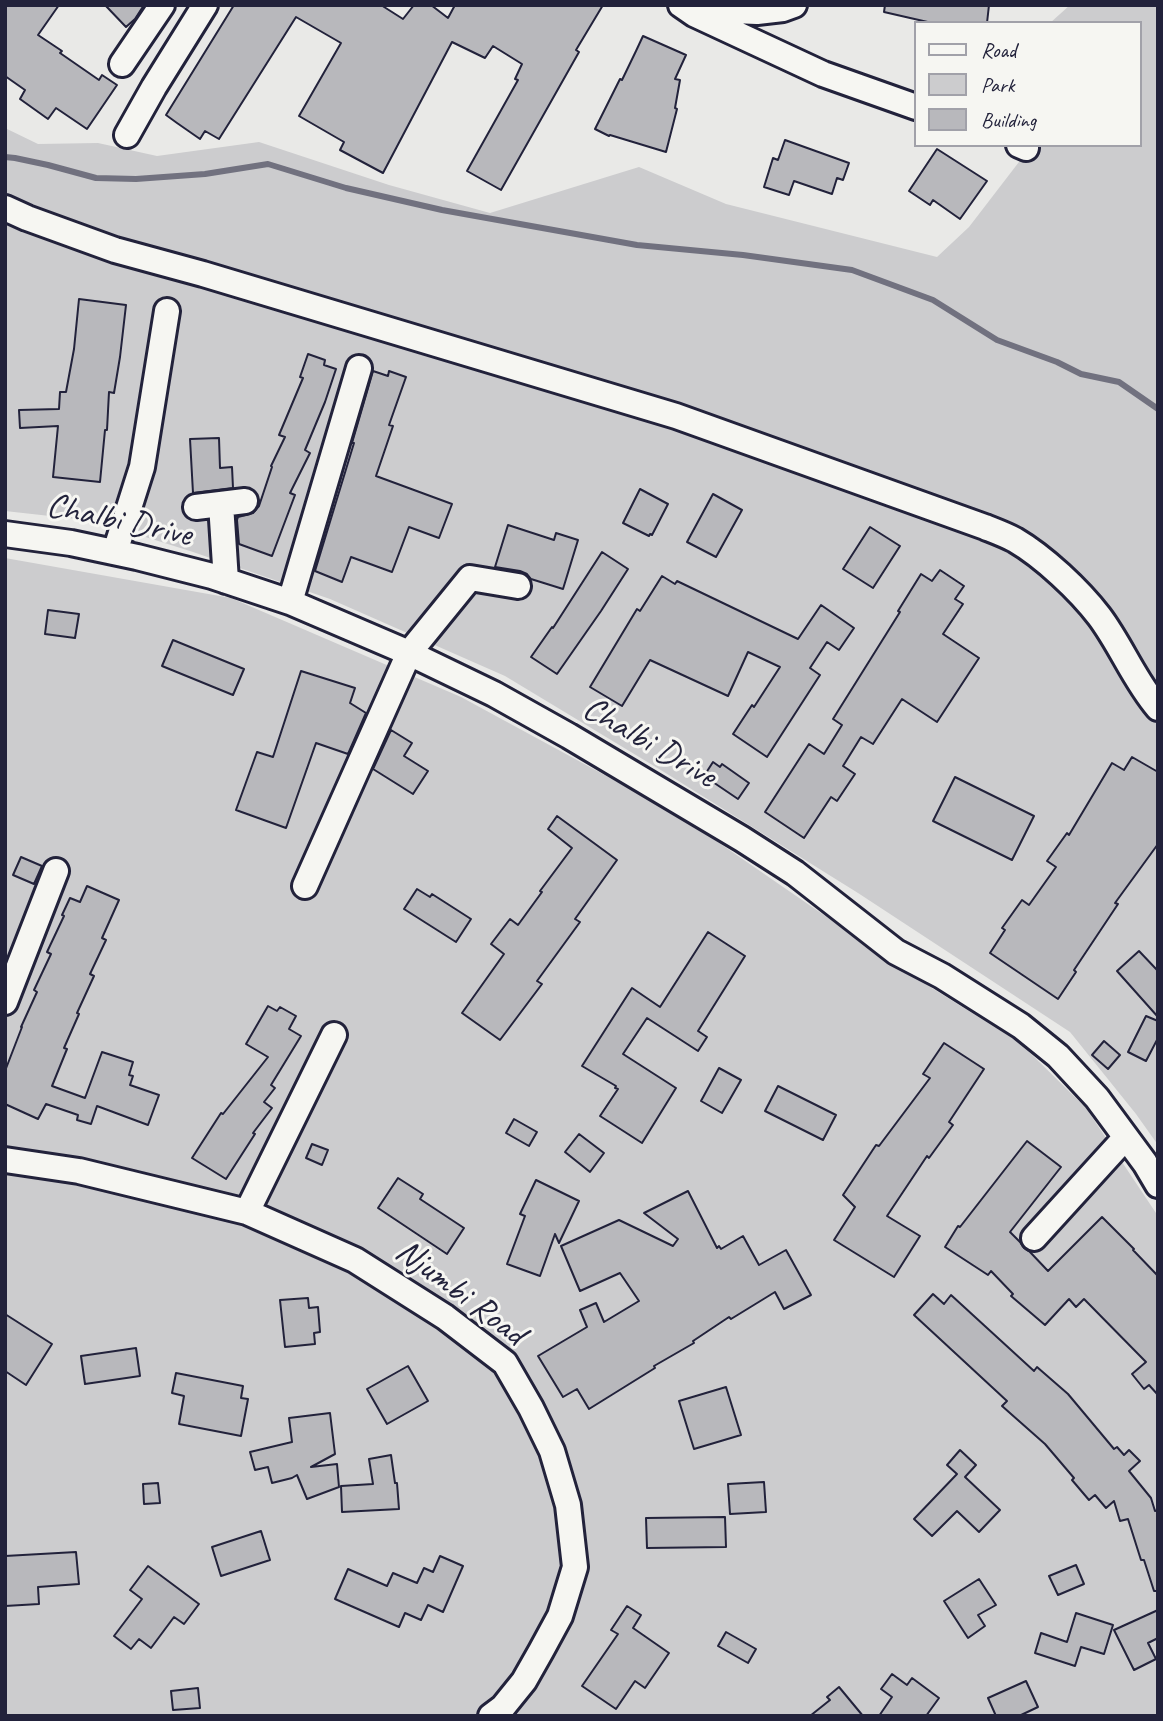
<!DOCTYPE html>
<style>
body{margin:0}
#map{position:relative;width:1163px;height:1721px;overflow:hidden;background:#e9e9e7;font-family:Caveat,sans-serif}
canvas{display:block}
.frame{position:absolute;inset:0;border:7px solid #22223b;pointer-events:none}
.legend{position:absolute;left:914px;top:21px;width:228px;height:126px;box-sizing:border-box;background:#f6f6f2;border:2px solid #a1a1a9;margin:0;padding:9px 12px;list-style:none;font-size:21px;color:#22223b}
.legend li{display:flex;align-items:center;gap:14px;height:35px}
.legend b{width:35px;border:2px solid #a1a1a9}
</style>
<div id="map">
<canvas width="1163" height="1721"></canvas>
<div class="frame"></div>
<ul class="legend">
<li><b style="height:9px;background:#f6f6f2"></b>Road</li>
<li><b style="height:19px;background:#ccccce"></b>Park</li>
<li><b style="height:19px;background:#b8b8bc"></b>Building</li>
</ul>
</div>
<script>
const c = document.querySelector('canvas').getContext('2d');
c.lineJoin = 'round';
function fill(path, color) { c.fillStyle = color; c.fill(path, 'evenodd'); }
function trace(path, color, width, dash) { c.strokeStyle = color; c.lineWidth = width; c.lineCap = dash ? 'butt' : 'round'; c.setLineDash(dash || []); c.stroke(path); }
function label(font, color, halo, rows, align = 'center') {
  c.font = font + ' Caveat,sans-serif'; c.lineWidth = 6; c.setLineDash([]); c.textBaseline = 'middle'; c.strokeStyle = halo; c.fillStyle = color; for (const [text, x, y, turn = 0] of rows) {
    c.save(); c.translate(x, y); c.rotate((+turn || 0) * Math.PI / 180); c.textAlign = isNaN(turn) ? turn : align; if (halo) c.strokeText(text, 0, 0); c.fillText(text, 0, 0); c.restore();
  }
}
const green = new Path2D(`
 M1070,5H1158V1145L1136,1114L1070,1032L858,893L664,772L505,676L330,599L193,552L95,521L5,511V128L38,144L98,143L157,156L259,142L389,185L490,213L639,167L726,204L937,257L969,227L1032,145H1140V23H1050Z
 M5,558L231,598L461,697L680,816L911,975L1020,1043L1086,1108L1158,1216V1716H5Z`);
const stream = new Path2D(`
 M5,157L15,158L48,165L96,178L136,179L205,174L268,164L346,188L442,210L637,245L743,255L852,270L933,300L997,340L1057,362L1081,374L1119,382L1158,409`);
const building = new Path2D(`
 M5,5H59L38,35L62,51L60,53L99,80L102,75L117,85L87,129L56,108L48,119L20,99L25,90L5,76Z
 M105,5H144L135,19L126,27Z
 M234,5H381L403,19L414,5H431L448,18L455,5H603L576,50L579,52L501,190L467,171L518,80L515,79L522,64L493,46L485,58L452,42L383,173L340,150L344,142L299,116L341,43L296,17L219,139L205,131L200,139L177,123L166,115Z
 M885,5H989L987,23H932L884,12Z
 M643,36L686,55L675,79L680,80L675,108L677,109L666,152L610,135L609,136L595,129L620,79L622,80L636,51Z
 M785,140L849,163L843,180L837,178L832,194L794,181L789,195L764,187L773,158L778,160Z
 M937,149L987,181L960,219L933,200L930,205L909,191Z
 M79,299L126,305L120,357L114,393L109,392L107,430H105L100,482L53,477L58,426L20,428L19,410L59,409L60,392H66L74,349Z
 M308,354L325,360L324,365L336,369L325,402L305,450L310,453L290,493L295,495L272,556L239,544L237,520L238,517L253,513L259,506L272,467L271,466L285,437L279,435L303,378L300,377Z
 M373,371L388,376L389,371L406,377L389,425L393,426L376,476L452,504L439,538L409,527L392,572L351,557L342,582L315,571L354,443H352Z
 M219,438L220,468L232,467L233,488L193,493L190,439Z
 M640,489L668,504L652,535L650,534L649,536L623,523Z
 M713,494L742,510L716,557L687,542Z
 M508,525L554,540L556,533L578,540L563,589L531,579L527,574L520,571L495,567Z
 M870,527L900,546L873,588L843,569Z
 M602,552L628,569L601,611L557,674L531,657L552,627L553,628Z
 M940,570L964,586L955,599L963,604L943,634L979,658L937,722L902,699L873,744L861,737L843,766L855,774L837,801L831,797L804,838L765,812L809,744L824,754L842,725L833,719L900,612L898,611L921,574L932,581Z
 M662,576L675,584L677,581L798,639L821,605L854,628L839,650L827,642L810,668L820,675L767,757L733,734L752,705L754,707L780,667L748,652L728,696L650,660L622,706L590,687L637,609L640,611Z
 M48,610L79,614L75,638L45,634Z
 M173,640L244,669L233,695L162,666Z
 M301,671L355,688L350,703L366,713L348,754L316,743L286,828L236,810L257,752L273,757Z
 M391,730L412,743L404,756L428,771L413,794L373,769Z
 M1132,757L1158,772V844L1115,903L1118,904L1074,970L1076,972L1058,999L990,953L1005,930L1002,928L1022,900L1029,905L1056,867L1047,861L1067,833L1069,835L1112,763L1124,770Z
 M713,762L720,767L722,764L749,783L738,799L704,776Z
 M955,777L1034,816L1012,860L933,821Z
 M557,816L617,860L575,919L580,922L537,981L542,984L500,1040L462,1013L504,954L491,944L510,919L518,925L542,892L540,891L572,848L548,829Z
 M21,857L42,866L34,884L13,875Z
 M87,886L119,900L102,938L106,940L90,974L94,976L77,1013L79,1014L64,1048L67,1049L52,1086L85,1098L102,1052L133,1062L129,1075L133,1076L130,1085L159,1095L148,1125L97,1106L91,1124L77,1120L78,1115L46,1104L38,1119L5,1104V1071L22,1027H21L37,992L34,990L51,954L47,952L64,916L62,915L70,898L80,902Z
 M417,889L430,897L432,894L471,919L456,942L404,909Z
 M708,932L745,956L698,1031L707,1037L698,1051L647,1018L623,1054L676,1088L642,1143L600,1116L618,1089L615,1088L616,1086L582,1066L632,988L660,1007Z
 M1139,951L1158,971V1017L1117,971Z
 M268,1006L277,1011L280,1007L296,1016L289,1029L301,1036L271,1085L275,1088L264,1102L272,1108L253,1133L255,1134L226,1179L192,1158L221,1113L223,1114L268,1057L246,1044Z
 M1146,1016L1158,1021V1038L1146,1061L1128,1052Z
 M1104,1041L1120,1055L1108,1069L1092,1055Z
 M944,1043L984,1069L949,1122L953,1125L929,1158L927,1156L887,1216L920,1236L894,1277L834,1240L855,1207L843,1195L876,1145L879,1146L930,1078L923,1074Z
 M719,1068L741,1080L722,1113L701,1101Z
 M778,1086L836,1115L823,1140L765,1111Z
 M514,1119L537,1132L529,1146L506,1133Z
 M579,1134L604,1153L590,1172L565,1152Z
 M1027,1141L1061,1167L1010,1232L1020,1242L1024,1248L1030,1252L1048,1271L1102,1217L1134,1249L1133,1250L1158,1276V1395L1149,1385L1144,1389L1132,1374L1146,1362L1084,1299L1076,1307L1069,1299L1045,1325L1011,1296L1013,1294L991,1271L988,1275L945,1247L958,1226L960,1227Z
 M312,1144L328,1150L322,1165L306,1158Z
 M398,1178L423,1194L420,1199L464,1228L447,1254L378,1208Z
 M536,1180L579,1201L559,1243L555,1234L540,1276L507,1264L525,1216L520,1214Z
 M688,1191L717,1248L719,1246L721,1249L743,1236L759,1265L786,1250L811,1295L784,1309L775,1292L731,1319L729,1317L693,1341L694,1343L654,1366L655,1368L589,1409L577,1389L563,1397L538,1356L587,1327L580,1310L596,1303L604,1322L639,1301L620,1273L580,1291L561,1246L619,1220L673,1246L678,1239L644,1213Z
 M933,1294L944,1304L951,1295L1034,1371L1037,1367L1068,1394L1114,1449L1117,1447L1124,1455L1129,1450L1140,1461L1129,1471L1151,1498L1155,1511L1158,1510V1591H1154L1144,1560H1141L1128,1519L1120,1521L1114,1501L1106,1508L1095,1495L1089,1500L1072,1480L1074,1478L1045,1444L1002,1406L1007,1401L914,1315Z
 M308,1298L309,1308L318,1307L320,1332L314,1333L315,1344L285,1347L280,1300Z
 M5,1314L52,1344L26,1385L5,1371Z
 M136,1348L140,1376L85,1384L81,1356Z
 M408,1366L428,1401L387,1424L367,1389Z
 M176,1373L243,1386L241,1398L248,1399L241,1436L179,1424L184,1396L172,1393Z
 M726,1387L741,1435L694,1449L679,1401Z
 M330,1413L335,1454L311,1467L337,1464L339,1487L307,1499L297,1475L292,1478L272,1483L268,1467L255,1470L250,1452L292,1442L289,1418Z
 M960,1450L976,1465L965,1477L1000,1510L979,1532L957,1511L932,1536L914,1519L957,1474L947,1465Z
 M391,1455L395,1483H397L399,1509L342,1512L341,1486L373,1484L369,1459Z
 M764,1482L766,1512L730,1514L728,1484Z
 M158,1483L160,1503L144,1504L143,1484Z
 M725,1517L726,1547L647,1548L646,1518Z
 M261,1531L270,1560L221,1576L212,1547Z
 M76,1552L79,1584L38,1587L39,1604L5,1606V1556Z
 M440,1556L463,1566L443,1612L428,1605L421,1620L405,1613L399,1627L335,1599L348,1569L387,1586L393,1573L417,1583L424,1568L433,1572Z
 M1076,1565L1084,1584L1058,1595L1049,1576Z
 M148,1566L199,1604L184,1624L174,1617L151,1648L139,1639L131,1649L114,1636L142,1599L130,1590Z
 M979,1579L996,1605L978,1615L985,1626L968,1638L944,1601Z
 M627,1606L641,1615L633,1628L669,1653L645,1688L635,1681L616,1709L582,1686L618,1634L611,1630Z
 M1158,1610V1638L1148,1643L1156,1659L1134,1670L1114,1630Z
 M1076,1613L1113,1625L1104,1654L1081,1647L1075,1666L1035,1653L1041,1633L1067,1642Z
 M726,1632L756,1649L748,1663L718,1646Z
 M892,1674L907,1685L912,1678L939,1698L926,1716H879L892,1697L881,1689Z
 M1026,1681L1038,1707L1019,1716H996L988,1698Z
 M839,1687L863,1716H810L830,1700L827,1697Z
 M198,1688L200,1708L173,1710L171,1691Z`);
const minor = new Path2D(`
 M681,5L694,14L823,74L916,107
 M698,14H720L734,11L757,12L783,9L794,5
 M122,64L162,5
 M127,135L154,87L205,5
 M1019,145L1026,148
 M5,208L27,218L115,250L203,274L676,416L985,527C995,531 1006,535 1015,540C1044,557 1079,590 1099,616C1121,645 1134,680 1158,708
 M221,504L226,581
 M196,507L245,501
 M5,534L71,543L137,557L212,576L290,602L409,653L494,694L569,736L742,839L795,873L896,952L942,976L1021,1026L1058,1056L1097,1098L1145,1163L1158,1185
 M115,552L142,467L167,311
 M290,602L359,368
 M305,886L409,653L470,578L518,586
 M5,1002L56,871
 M5,1160L79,1171L247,1212L355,1260L445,1317L505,1363L531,1408L552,1451L568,1505L575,1567L560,1616L541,1651L524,1681L503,1707L491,1716
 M247,1212L334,1035
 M1034,1238L1126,1137`);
const streetNames = [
 ["Chalbi Drive",119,521,12],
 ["Chalbi Drive",649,743,30],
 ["Njumbi Road",460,1293,37]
];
fill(green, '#ccccce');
trace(stream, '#71717f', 6);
fill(building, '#b8b8bc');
trace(building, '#22223b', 2);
trace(minor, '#22223b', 30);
trace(minor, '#f6f6f2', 24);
label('35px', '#22223b', '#f6f6f2', streetNames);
</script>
